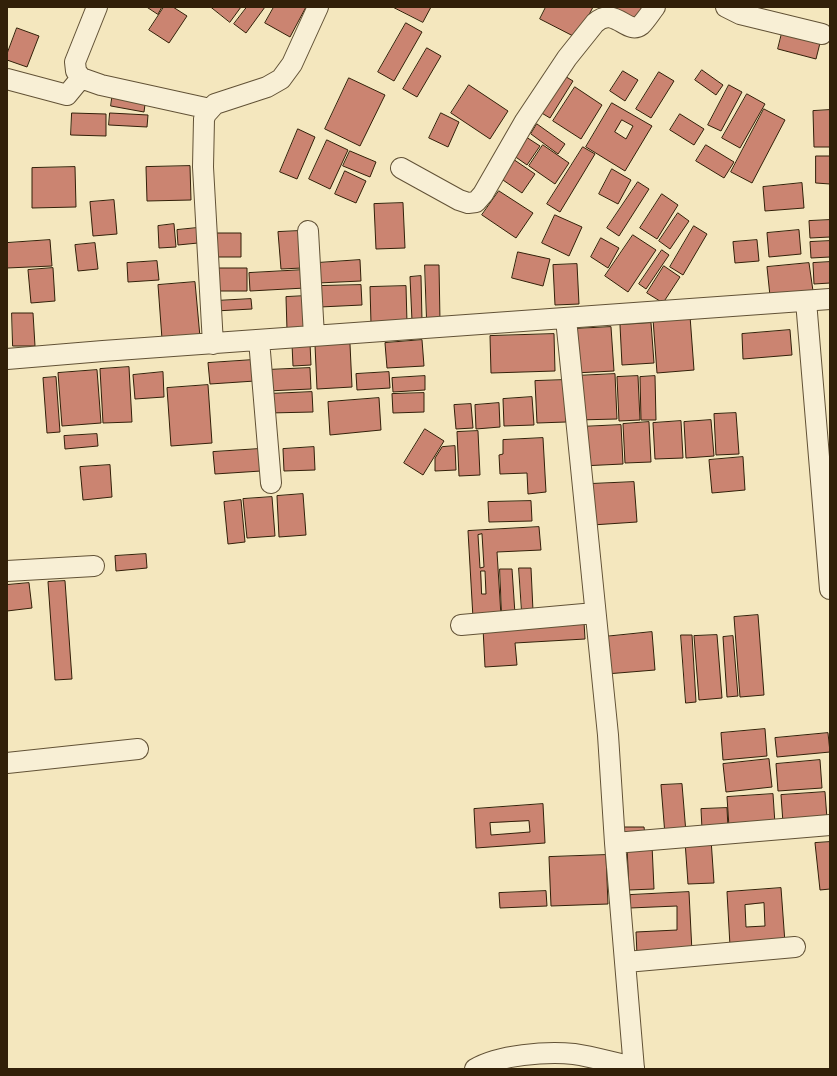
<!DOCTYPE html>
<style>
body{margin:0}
#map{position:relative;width:837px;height:1076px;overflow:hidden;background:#f4e7be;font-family:"IM FELL Double Pica",serif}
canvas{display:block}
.frame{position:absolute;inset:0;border:8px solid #322009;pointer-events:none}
</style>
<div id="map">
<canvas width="837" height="1076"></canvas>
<div class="frame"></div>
</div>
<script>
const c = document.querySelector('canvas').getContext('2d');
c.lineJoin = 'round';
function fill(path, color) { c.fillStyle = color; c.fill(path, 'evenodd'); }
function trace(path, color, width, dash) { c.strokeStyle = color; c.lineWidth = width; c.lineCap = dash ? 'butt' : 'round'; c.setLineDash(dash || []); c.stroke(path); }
const building = new Path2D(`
 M147,7H162L158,14Z
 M164,7H173L187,16L169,43L149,30Z
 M211,7H241L230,22Z
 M247,7H265L246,33L234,24Z
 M274,7H306L290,37L265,23Z
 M393,7H431L423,22Z
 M546,7H593L577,38L540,19Z
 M610,7H645L636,23Z
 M406,23L422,32L394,81L378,72Z
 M17,28L39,36L27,67L7,60V54Z
 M783,29L821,39L816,59L778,49Z
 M427,48L441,56L417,97L403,89Z
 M702,70L723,85L716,95L695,80Z
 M623,71L638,80L625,101L610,91Z
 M558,72L573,81L550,118L535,109Z
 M659,72L674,81L651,118L636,109Z
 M349,78L385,95L360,146L325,129Z
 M469,85L508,111L490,139L451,113Z
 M729,85L742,92L721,131L708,125Z
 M575,87L602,105L581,139L553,121Z
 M113,91L146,97L144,112L111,106Z
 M747,94L765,104L740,148L722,138Z
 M612,103L652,126L625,171L586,147ZM622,120L633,126L626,139L615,132Z
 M764,109L785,120L752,183L731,172Z
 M830,110V147H814L813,111Z
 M72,113L106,114V136L71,135Z
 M110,113L148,115L147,127L109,125Z
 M441,113L459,122L448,147L429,138Z
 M680,114L704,129L694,145L670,130Z
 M537,124L565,144L558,154L531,134Z
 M298,129L315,137L297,179L280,172Z
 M523,135L540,146L527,165L510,153Z
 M327,140L348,150L330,189L309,179Z
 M543,145L569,163L555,184L529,166Z
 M706,145L734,162L724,178L696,161Z
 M583,147L595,154L560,212L547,204Z
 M350,151L376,162L370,177L343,166Z
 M816,156H830V184L816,183Z
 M510,157L535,174L522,193L497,176Z
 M190,166L191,200L147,201L146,167Z
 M75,167L76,207L32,208V168Z
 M612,169L631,180L618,204L599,194Z
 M345,171L366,181L356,203L335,194Z
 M638,182L649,189L619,236L607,228Z
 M802,183L804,208L765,211L763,187Z
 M499,191L533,213L516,238L482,215Z
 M662,194L678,205L657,239L640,228Z
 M114,200L117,234L93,236L90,202Z
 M403,203L405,248L376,249L374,204Z
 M678,213L689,221L670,249L659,241Z
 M555,215L582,227L569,256L542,243Z
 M830,220V237L810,238L809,221Z
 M174,224L176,247L159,248L158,226Z
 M694,226L707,234L683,275L670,267Z
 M197,228L198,243L178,245L177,230Z
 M799,230L801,254L769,257L767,233Z
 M299,231L302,268L281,269L278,232Z
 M213,233H241V257H213Z
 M633,235L656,250L628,292L605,276Z
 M601,238L619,248L608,268L591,257Z
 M50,240L52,266L7,268V243Z
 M757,240L759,261L735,263L733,242Z
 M830,241V257L811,258L810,242Z
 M95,243L98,269L78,271L75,245Z
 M662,250L669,255L646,289L639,284Z
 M518,252L550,259L543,286L512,278Z
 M360,260L361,281L318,283L317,263Z
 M157,261L159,280L128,282L127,263Z
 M830,262V283L814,284L813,263Z
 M809,263L813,291L770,296L767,267Z
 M577,264L579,304L555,305L553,265Z
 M425,265H439L440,321H427Z
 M664,266L680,277L663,303L647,293Z
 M53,268L55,301L31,303L28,270Z
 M214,268H247V291H214Z
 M304,270L305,288L250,291L249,273Z
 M421,276L422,321H412L410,277Z
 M195,282L200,337L162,339L158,285Z
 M361,285L362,305L320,307L319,286Z
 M406,286L407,323L371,324L370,287Z
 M306,296L307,330H287L286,297Z
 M251,299L252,309L215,311V301Z
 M12,313H33L35,346H13Z
 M690,316L694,370L657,373L653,319Z
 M651,323L654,363L622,365L620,325Z
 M611,327L614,371L574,373L572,329Z
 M790,330L792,355L743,359L742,334Z
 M554,334L555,371L491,373L490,336Z
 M422,340L424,366L387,368L385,343Z
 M310,343L311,365L293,366L292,344Z
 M350,344L352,387L317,389L315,345Z
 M253,360L255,381L210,384L208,363Z
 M129,367L132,422L103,423L100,369Z
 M310,368L311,389L267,391L266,370Z
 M97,370L101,423L62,426L58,373Z
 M163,372L164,397L135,399L133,375Z
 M389,372L390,388L357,390L356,374Z
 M615,374L617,419L577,420L575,376Z
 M425,376V390L393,392L392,378Z
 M638,376L640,420L619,421L617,377Z
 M655,376L656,420H641L640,377Z
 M56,377L60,432L47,433L43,378Z
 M565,380L566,422L537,423L535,381Z
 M208,385L212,443L171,446L167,388Z
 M312,392L313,412L269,413L268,394Z
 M424,393V412L393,413L392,394Z
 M532,397L534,425L504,426L503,399Z
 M379,398L381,430L330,435L328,402Z
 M499,403L500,427L476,429L475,405Z
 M471,404L473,428L456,429L454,405Z
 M736,413L739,454L716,455L714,414Z
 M711,420L714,456L686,458L684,422Z
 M681,421L683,458L655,459L653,423Z
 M649,422L651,462L625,463L623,424Z
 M621,425L623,464L581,466L579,427Z
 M425,429L444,441L423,475L404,463Z
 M478,431L480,475L459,476L457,432Z
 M97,434L98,446L65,449L64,436Z
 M543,438L546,492L528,494L527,473L500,474L499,455L503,454V440Z
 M455,446L456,470L435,471V458L442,447Z
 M314,447L315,470L284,471L283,449Z
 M259,449L261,471L215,474L213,452Z
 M743,457L745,490L712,493L709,460Z
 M110,465L112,497L83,500L80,467Z
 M634,482L637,522L592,525L590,484Z
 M303,494L306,535L279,537L277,496Z
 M272,497L275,536L247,538L243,499Z
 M241,500L245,542L228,544L224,502Z
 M531,501L532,521L489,522L488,502Z
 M539,527L541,550L497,552L501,616L473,618L468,531ZM482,534L484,567L480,568L478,535ZM481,571H485L486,594H482Z
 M146,554L147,568L116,571L115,556Z
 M519,568H531L533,611L522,612Z
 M500,569H512L515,614L502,615Z
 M65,581L72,679L55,680L48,582Z
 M29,583L32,608L7,611V585Z
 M758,615L764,695L740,697L734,617Z
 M584,622L585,639L515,643L517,665L485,667L483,628Z
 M652,632L655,670L606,674L603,637Z
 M681,635H692L696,702L686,703Z
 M717,635L722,698L699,700L694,636Z
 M733,636L738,696L727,697L723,637Z
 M765,729L767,756L723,760L721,733Z
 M828,733L830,752L777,757L775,738Z
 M769,759L772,787L726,792L723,764Z
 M820,760L822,788L778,791L776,764Z
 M682,784L686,833L665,835L661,785Z
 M825,792L827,819L783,823L781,795Z
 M773,794L775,824L729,827L727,797Z
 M543,804L545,843L476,848L474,809ZM529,821L530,832L491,835L490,823Z
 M727,808L728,828L702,829L701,809Z
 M624,827H644L645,835L624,836Z
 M711,839L714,883L688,884L685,841Z
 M830,842V889L820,890L815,843Z
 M652,845L654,889L629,890L627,847Z
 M606,855L608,904L551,906L549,857Z
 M781,888L785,943L730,946L727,892ZM764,903L765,926L746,927L745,905Z
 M546,891L547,906L500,908L499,893Z
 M689,892L692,952L637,955L636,932L677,930V906L630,908V895Z`);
const minor = new Path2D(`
 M97,7L75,62L76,71L81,78L101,85L210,109
 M726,7L740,14L822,34
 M7,79L67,95L81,78
 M401,168L459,200L468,203L476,202L483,194L525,121L567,58L595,23C615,5 627,36 641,25C646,20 651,12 655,7
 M308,231L314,336
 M806,301L830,589
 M566,319L608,735L615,843L634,1069
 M259,340L271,483
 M213,344L203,167L204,119L206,114L215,104L267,87L281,79L292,64L318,7
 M7,359L103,351L830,299
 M7,571L94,566
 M461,625L595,613
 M7,763L138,749
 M615,843L830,825
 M626,962L795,947
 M475,1069C498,1055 547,1051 574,1054C594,1057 614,1063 634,1067`);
fill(building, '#cb8471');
trace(building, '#322009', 1);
trace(minor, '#625236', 22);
trace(minor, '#f8efd5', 20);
</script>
